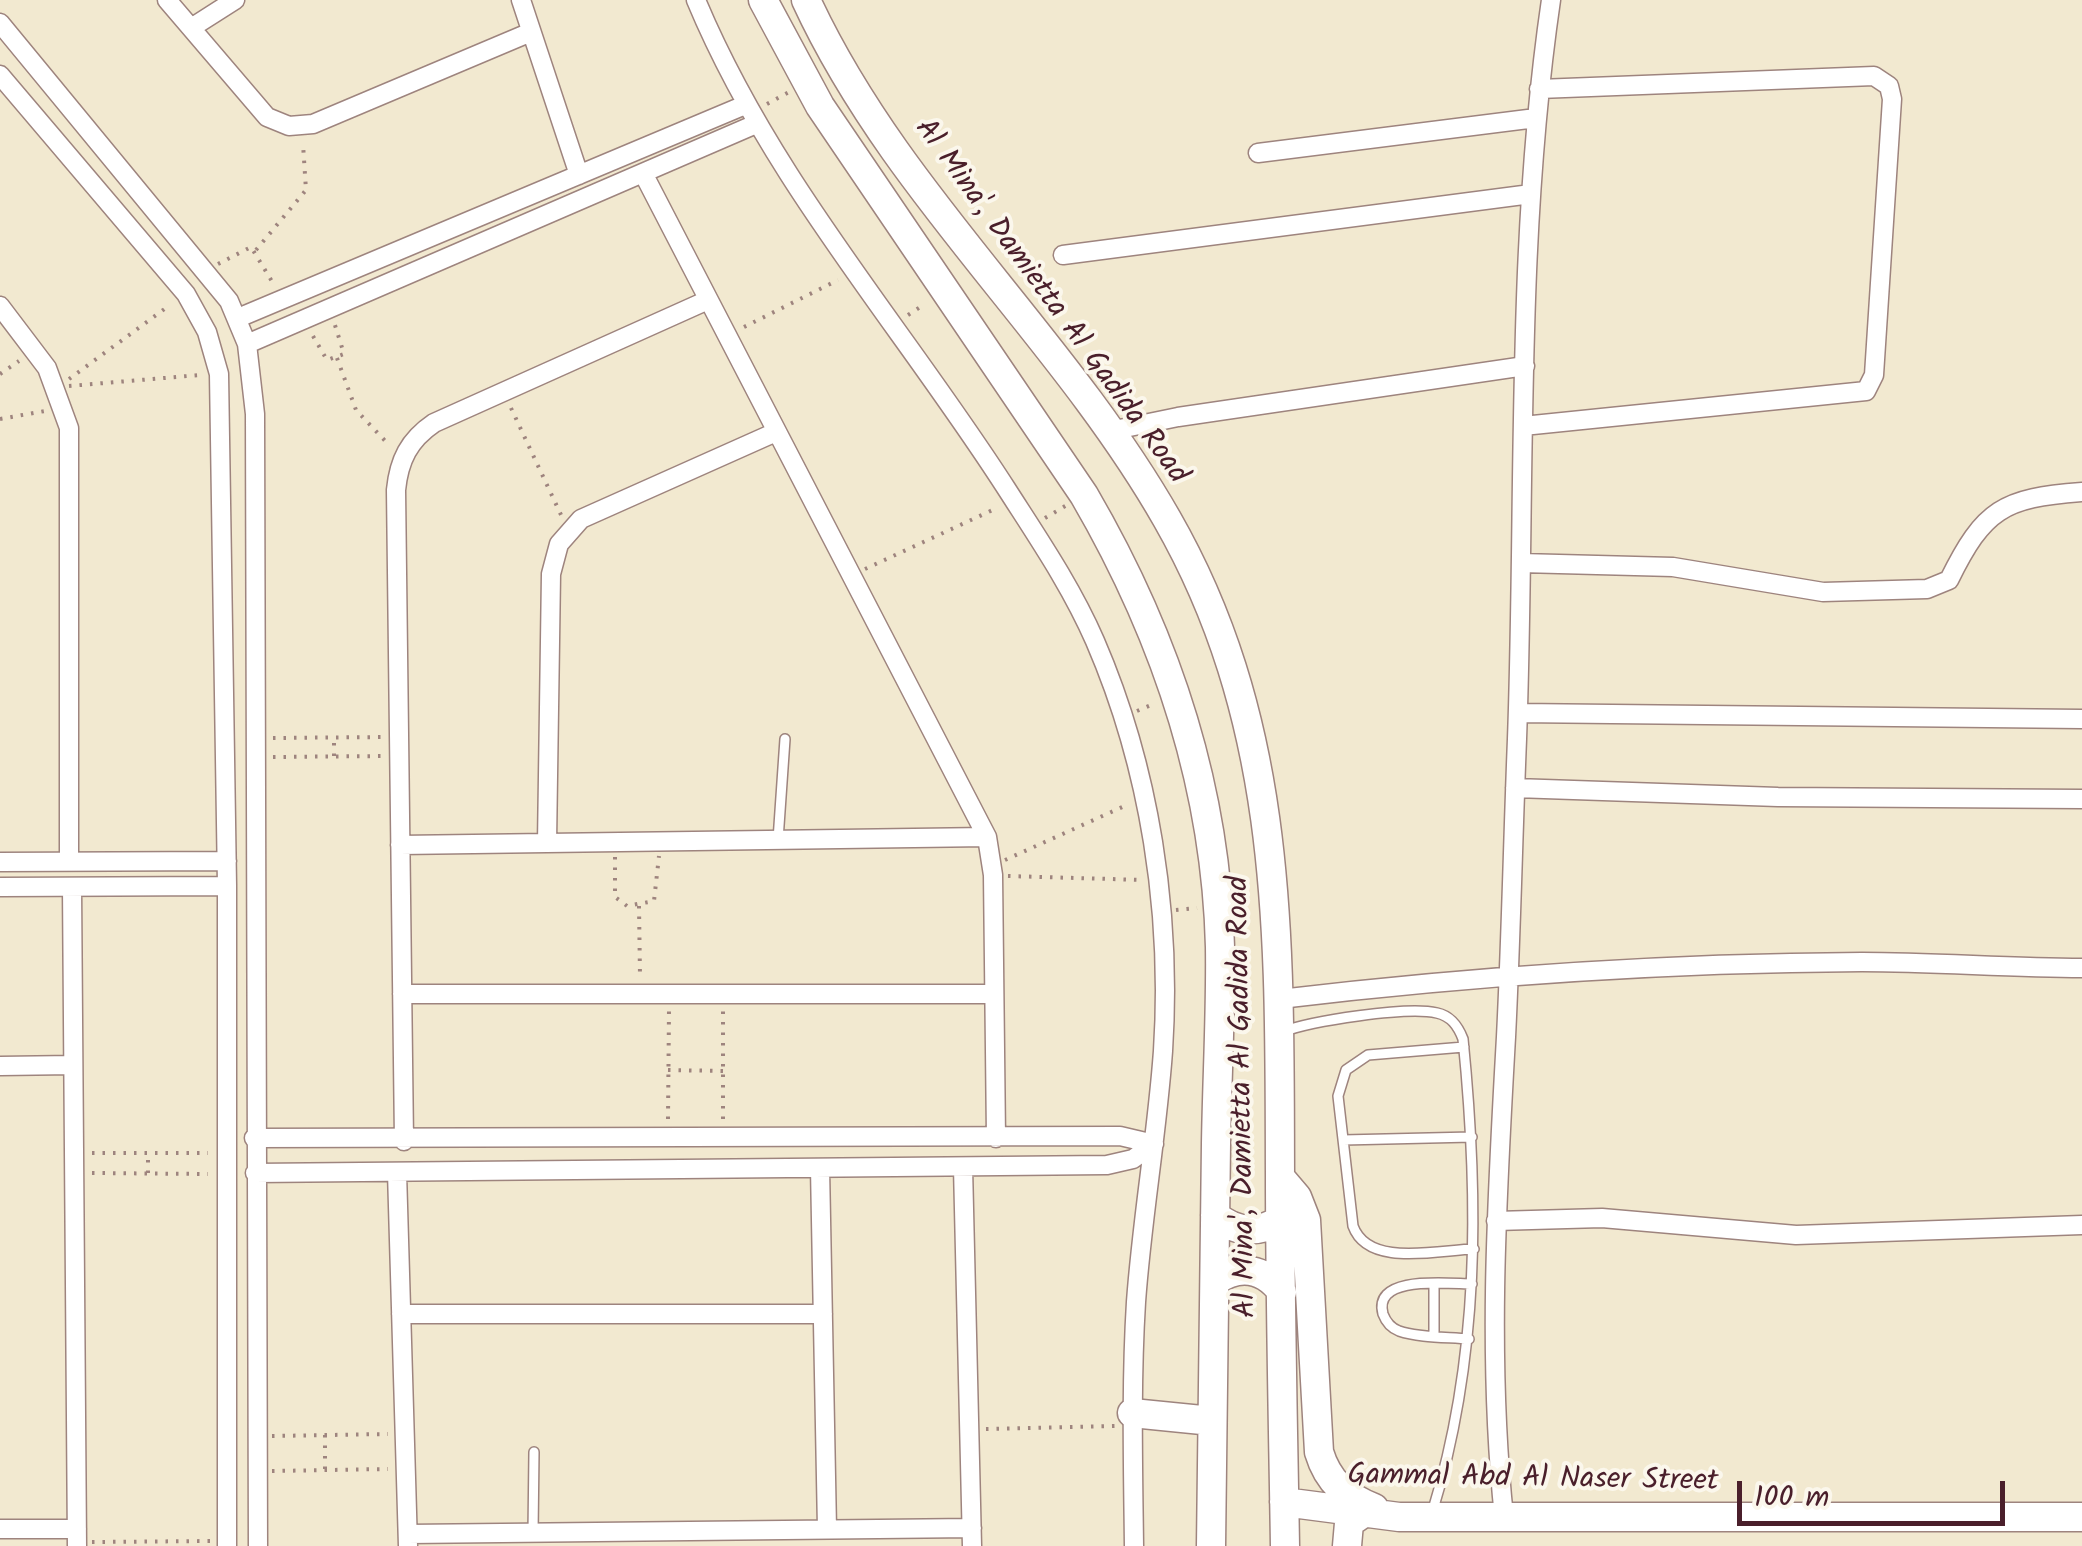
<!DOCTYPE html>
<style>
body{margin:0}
#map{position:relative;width:2082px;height:1546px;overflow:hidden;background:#f2e9d0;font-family:Kalam,sans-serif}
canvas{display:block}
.scale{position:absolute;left:1737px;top:1481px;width:268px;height:45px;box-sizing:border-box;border:5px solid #4a1f2b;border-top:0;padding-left:12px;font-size:30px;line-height:35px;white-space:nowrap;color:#4a1f2b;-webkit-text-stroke:8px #fbf7ec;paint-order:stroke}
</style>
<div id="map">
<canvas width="2082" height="1546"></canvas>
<div class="scale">100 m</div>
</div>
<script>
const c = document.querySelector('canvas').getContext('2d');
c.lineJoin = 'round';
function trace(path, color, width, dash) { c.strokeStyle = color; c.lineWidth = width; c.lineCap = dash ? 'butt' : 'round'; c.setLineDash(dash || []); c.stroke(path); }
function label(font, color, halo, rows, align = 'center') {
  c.font = font + ' Kalam,sans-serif'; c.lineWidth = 8; c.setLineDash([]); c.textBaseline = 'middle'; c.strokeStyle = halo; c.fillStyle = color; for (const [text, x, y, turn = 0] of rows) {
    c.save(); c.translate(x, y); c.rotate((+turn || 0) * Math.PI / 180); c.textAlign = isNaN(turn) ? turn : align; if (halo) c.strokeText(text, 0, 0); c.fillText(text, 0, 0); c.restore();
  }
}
const path = new Path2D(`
 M767,104L789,92
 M256,250L306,190L303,144
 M218,264L251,247L273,283
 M908,315L925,304
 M744,327L838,280
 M313,336L327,360L344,354L334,322
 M337,358L356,410L390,446
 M0,374L19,361
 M69,379L170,305
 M69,386L200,375
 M511,408L562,517
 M0,419L45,411
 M1045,518L1067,505
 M865,569L997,508
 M1137,711L1156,703
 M273,738L384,737
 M334,756V737
 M273,757L384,756
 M615,857V897L627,906L654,901L659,856
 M1005,860L1129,804
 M1008,876L1143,880
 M639,906L640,976
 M1176,910L1197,908
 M668,1070L723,1071
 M668,1119L669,1009
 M723,1119V1009
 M92,1153H208
 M92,1173L208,1174
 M148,1173V1153
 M986,1429L1117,1426
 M325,1435V1470
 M272,1436L388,1434
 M272,1471L388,1469
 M92,1542L212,1541`);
const service = new Path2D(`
 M778,840L785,739
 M1282,1032C1311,1021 1407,1006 1437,1013C1451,1016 1458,1026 1463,1039C1479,1199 1480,1357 1432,1513
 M1464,1047L1368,1055L1346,1070L1338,1096L1353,1226C1368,1268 1438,1250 1474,1249
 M1343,1140L1472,1137
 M1434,1284V1335
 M1469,1339C1447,1337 1420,1338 1399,1331C1391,1328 1386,1322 1383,1314C1372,1274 1450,1284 1472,1284
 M533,1533L534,1452`);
const minor = new Path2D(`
 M167,0L267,117L289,126L313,124L531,32
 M521,0L579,175
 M696,0C771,180 902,326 1006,488C1038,538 1071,586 1095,641C1150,768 1172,913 1163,1051C1157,1135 1142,1218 1136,1302C1131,1383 1133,1465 1134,1546
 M0,23L229,301L247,344L255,414L258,1546
 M191,28L235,0
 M0,75L186,294L207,332L219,374L227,886V1546
 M1258,153L1536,118
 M643,173L987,837L993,875L996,1138
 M1063,255L1531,194
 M0,306L47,368L69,428V861
 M238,318L745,105
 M247,344L756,124
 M1523,426L1866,391L1874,375L1892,99L1889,86L1874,76L1539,89
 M1110,431L1178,417L1525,366
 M1521,563L1673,567L1823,592L1927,589L1949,580C1984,509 2003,498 2082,492
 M1518,713L2082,719
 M1515,788L1778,797L2082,799
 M547,843L551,574L559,544L581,519L776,432
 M400,845L987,837
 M0,862L227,861
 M0,887L227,886
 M72,887L77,1546
 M402,994H994
 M1280,999C1473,976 1667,963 1862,962C1936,962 2009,968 2082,968
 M0,1066L73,1065
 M254,1138L1120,1136L1154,1144
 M404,1141L396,490C399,460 409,440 434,423L708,300
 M963,1167L972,1546
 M820,1168L827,1529
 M397,1172L408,1546
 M255,1173L1107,1165L1133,1159L1154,1144
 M1496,1221L1602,1218L1796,1235L2082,1225
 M401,1314H823
 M1504,1517C1487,1356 1497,1198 1506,1037C1511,938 1513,838 1517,739C1526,493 1515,245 1551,0
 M0,1529H77
 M408,1534L972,1528`);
const primary = new Path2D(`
 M763,0L820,106L1084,495C1165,634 1216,785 1220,947C1221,1013 1217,1079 1216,1144C1214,1278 1212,1412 1211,1546
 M806,0C895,193 1062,335 1167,519C1286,727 1279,944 1280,1175C1280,1299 1283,1422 1285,1546
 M1280,1177L1297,1197L1306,1220L1319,1452C1328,1482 1346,1497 1374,1508
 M1215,1215C1235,1233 1258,1234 1280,1220
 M1215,1281C1239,1264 1264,1268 1282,1292
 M1132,1413L1212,1421
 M1284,1502L1399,1517H2082
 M1347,1546L1349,1523L1362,1514`);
const streetNames = [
 ["Al Mina', Damietta Al Gadida Road",1049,303,54],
 ["Al Mina', Damietta Al Gadida Road",1245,1097,-91],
 ["Gammal Abd Al Naser Street",1533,1481,1]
];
trace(service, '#9e847e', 12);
trace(minor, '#9e847e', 21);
trace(primary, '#9e847e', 31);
trace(path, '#9e847e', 4, [2.5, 8]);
trace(service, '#fff', 9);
trace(minor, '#fff', 18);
trace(primary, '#fff', 28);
label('30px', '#4a1f2b', '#fbf7ec', streetNames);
</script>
